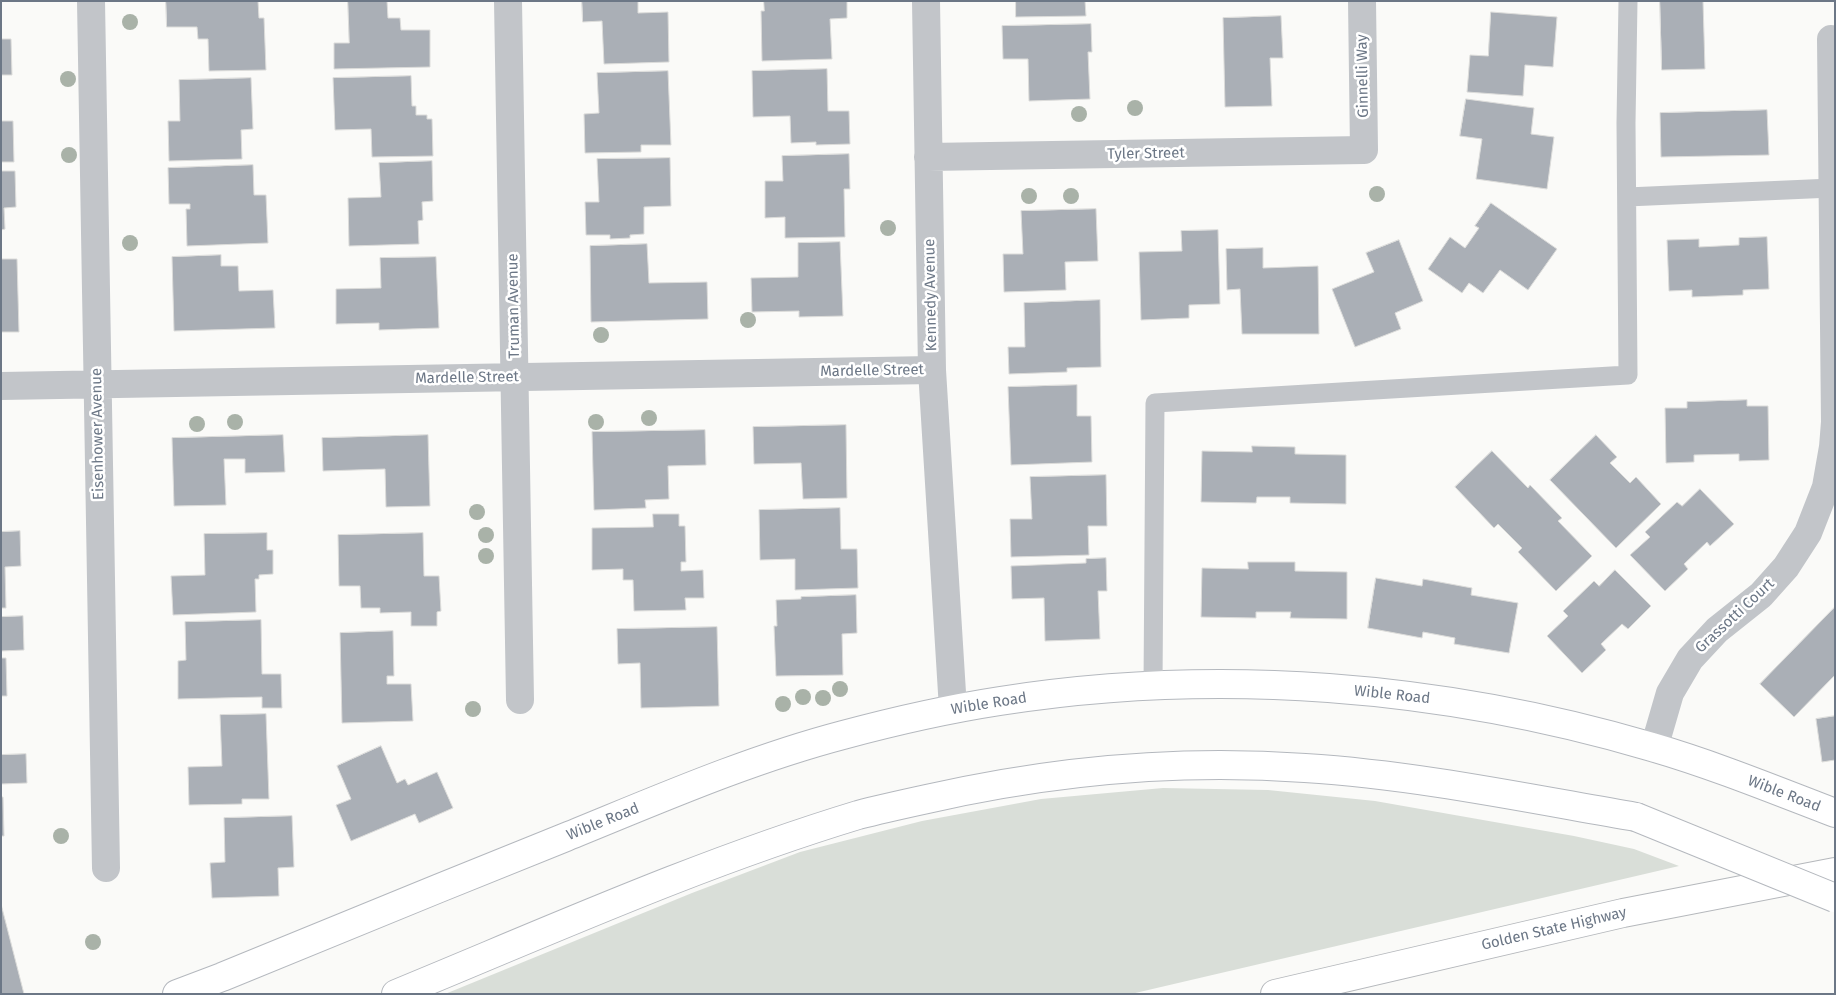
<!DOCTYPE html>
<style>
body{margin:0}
#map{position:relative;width:1836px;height:995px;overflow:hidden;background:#fafaf8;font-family:"Fira Sans",sans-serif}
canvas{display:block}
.frame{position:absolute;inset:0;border:2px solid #6c7786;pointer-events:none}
</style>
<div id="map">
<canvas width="1836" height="995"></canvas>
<div class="frame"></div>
</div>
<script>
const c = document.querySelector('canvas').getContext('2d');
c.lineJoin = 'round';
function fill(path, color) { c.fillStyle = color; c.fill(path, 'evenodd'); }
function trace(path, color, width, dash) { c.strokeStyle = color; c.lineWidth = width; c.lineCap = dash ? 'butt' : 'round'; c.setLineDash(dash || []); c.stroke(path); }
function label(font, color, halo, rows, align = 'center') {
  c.font = font + ' "Fira Sans",sans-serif'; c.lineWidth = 5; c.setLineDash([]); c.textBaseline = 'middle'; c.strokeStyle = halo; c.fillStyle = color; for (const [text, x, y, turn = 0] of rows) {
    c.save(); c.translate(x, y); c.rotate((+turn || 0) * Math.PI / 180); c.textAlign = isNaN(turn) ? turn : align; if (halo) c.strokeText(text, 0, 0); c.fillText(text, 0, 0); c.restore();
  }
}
const green = new Path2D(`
 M1163,788L1268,790L1375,801L1574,836L1634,849L1679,866L1131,994H445L692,893L800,852L922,821L1041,799Z`);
const building = new Path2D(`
 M166,1H258L259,18H264L266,70L209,71L208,39H198L197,27H167Z
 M348,1H387L388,18H400L401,30H430V67L334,69V43H349Z
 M582,1H638V13L668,12L669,62L604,64L602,21L583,22Z
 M764,1H847V18L830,19L832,59L762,61L761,11H764Z
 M1016,1H1085L1086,16L1016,17Z
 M1660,1H1703L1705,69L1662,70Z
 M1491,12L1557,17L1553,67L1525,65L1523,96L1467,92L1470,55L1488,56Z
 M1281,16L1283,58H1270L1272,106L1225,107L1223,18Z
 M1091,24L1092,52H1088L1090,99L1029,101L1028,59H1003L1002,26Z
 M1,39H11L12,75H1Z
 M827,69L828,111H849L850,144L816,145V142L791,143L790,116L753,117L752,71Z
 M668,71L671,145H641V152L585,153L584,114L599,113L597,73Z
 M411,76L412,106H416V115H427V119H432L433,156L372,157L371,129L335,130L333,78Z
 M251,78L253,129L241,130L242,159L169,161L168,121H180L179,80Z
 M1466,99L1534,108L1531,134L1554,137L1547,189L1476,179L1482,139L1460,136Z
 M1767,110L1769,155L1661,157L1660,113Z
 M1,121H13L14,162H1Z
 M849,154L850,189H844L845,237L785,238V217L765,218V181H783L782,156Z
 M670,158L671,206L644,207V234L630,235V238L610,239V235H586L585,202H599L597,159Z
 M432,161L433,201L422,202L423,220L418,221L419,244L349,246L348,198L381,197L379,163Z
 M253,165L254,195H266L268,243L187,246L186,209H190V204H169L168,168Z
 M1,171H15L16,207L4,208L5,229L1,230Z
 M1491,203L1557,249L1528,290L1500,270L1483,293L1469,283L1462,293L1428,269L1450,237L1465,248L1479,228L1475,226Z
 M1096,209L1098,261L1065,262L1066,290L1004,292L1003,254H1023L1021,211Z
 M1218,230L1220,304L1189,305V318L1141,320L1139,252L1182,251L1181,231Z
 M1767,237L1769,289L1743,290V295L1692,297V290L1669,291L1667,240L1699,239V247L1739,245V238Z
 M1399,240L1423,301L1395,313L1401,329L1355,347L1332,289L1374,272L1366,253Z
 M840,242L843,316L799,317V311L752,312L751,278L798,277V243Z
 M647,244L649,283L707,282L708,319L591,322L590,246Z
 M1263,248V268L1318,266L1319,334H1242L1240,289L1227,290L1226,249Z
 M221,255V266H238L239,291L273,290L275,328L174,331L172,257Z
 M436,257L439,328L379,330V323L336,324V289L381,288L380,258Z
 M1,259H17L19,332H1Z
 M1100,300L1101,367L1067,368V372L1009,374L1008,347H1025L1024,303Z
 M1077,385V416H1091L1092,462L1011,465L1008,387Z
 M1747,400V406H1768L1769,460L1739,461V454L1694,455V462L1666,463L1665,408H1687V402Z
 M846,425L847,498L803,499L801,463L754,464L753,427Z
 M705,430L706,465L668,466L669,499L645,500L646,508L594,510L592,432Z
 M283,435L285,472L245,473V459H224L226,505L174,506L172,438Z
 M428,435L430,506L386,507L385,469L323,471L322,438Z
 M1596,435L1617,457L1610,463L1630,483L1636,477L1661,504L1616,548L1550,480Z
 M1252,446L1295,447V454L1346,455V504L1290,503V497H1257L1256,503L1201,502L1202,451L1252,452Z
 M1492,451L1528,488L1530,485L1562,518L1558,521L1592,556L1556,591L1518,552L1522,548L1498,524L1494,528L1455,487Z
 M1106,475L1107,526H1088L1089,555L1011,557L1010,519H1032L1030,477Z
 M1700,489L1734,524L1710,546L1707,542L1684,564L1688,569L1665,591L1630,555L1650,537L1645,532L1677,502L1682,506Z
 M840,508L841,549H857L858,588L795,590V559L760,560L759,510Z
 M653,514H679V526H685L686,562H681V571L703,570L704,598H685L686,610L634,611L633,580H623V569L592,570V528L653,527Z
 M20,531L21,566L5,567L6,608H1V532Z
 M267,533V550H273V574L259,575V579H255L256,612L173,615L171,576L205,575L204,534Z
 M423,533L424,576H439L441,611L437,612V626H411V612L380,613V608H361L360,586H339L338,535Z
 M1106,558L1107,591H1098L1100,639L1045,641L1044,598L1012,599L1011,566L1086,563V559Z
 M1248,562H1295V571L1347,572V619L1290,618L1291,612H1256V618L1201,617L1202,568L1248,569Z
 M1615,570L1651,606L1628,629L1622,624L1601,644L1606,650L1582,673L1547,636L1568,616L1563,611L1594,581L1599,586Z
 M1376,578L1422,586L1423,579L1472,588L1471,595L1518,603L1509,653L1454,644L1455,638L1423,632L1422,638L1368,628Z
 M856,595L857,633L842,634L843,675L776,676L774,626H777L776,600L801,599V597Z
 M1835,607V675L1794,717L1760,684Z
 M23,616L24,650L1,651V617Z
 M261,620L262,674H281L282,708H262V697L178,699V661L186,660L185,622Z
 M717,627L719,706L641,708L640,663L618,664L617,629Z
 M393,631L394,676H387V684H411L413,721L342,723L340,633Z
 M1,658H6L7,696H1Z
 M266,714L269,799H242V804L189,805L188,767L222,766L220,715Z
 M1835,716V760L1822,762L1816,719Z
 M381,746L397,783L405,779L408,785L437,772L453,808L419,823L415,814L351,841L336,805L351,799L337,766Z
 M26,754L27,783L1,784V755Z
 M1,797H3L4,836H1Z
 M292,816L294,867L278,868L279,896L212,898L210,863L225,862L224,818Z
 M1,904L24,994H1Z`);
const lane = new Path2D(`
 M1627,197L1832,188
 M1153,686L1155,403L1628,375L1626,123L1628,1`);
const street = new Path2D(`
 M91,1L106,868
 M508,1L520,700
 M926,1L932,370L953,709
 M928,157L1364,150L1362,1
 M1,386L932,370
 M1654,748L1670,693L1690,659L1717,630L1761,595L1786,567L1808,533L1826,487L1833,447L1835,422L1831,39`);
const secondary = new Path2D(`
 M177,994L222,977C337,930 451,883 566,837C657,800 748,760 843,735C895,721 948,709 1000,701C1217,667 1442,685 1652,747C1714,765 1775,790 1835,813
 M396,994C549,931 700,863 858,815C881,809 904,804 927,799C1050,771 1179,759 1305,768C1416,775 1526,798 1636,817`);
const highway = new Path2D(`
 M1275,994L1623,913L1835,872`);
const secondaryBridge = new Path2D(`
 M1636,817L1835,898`);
const trees = [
 [130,22],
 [68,79],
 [1135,108],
 [1079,114],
 [69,155],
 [1377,194],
 [1029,196],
 [1071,196],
 [888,228],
 [130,243],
 [748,320],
 [601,335],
 [649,418],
 [235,422],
 [596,422],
 [197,424],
 [477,512],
 [486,535],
 [486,556],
 [840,689],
 [803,697],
 [823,698],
 [783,704],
 [473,709],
 [61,836],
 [93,942]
];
const streetNames = [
 ["Ginnelli Way",1363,76,-91],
 ["Tyler Street",1146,154,-1],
 ["Kennedy Avenue",931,295,-91],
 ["Truman Avenue",514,306,-91],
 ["Mardelle Street",872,371,-1],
 ["Mardelle Street",467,378,-1],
 ["Eisenhower Avenue",98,434,-91],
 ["Grassotti Court",1735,616,-43],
 ["Wible Road",1392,695,6],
 ["Wible Road",989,704,-9],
 ["Wible Road",1784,794,21],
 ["Wible Road",603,822,-22],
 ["Golden State Highway",1554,929,-13]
];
fill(green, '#d9ded8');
fill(building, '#aaafb6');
trace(building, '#dcdcda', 1);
trace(secondary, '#b4b8be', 30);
trace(highway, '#b5b8bc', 30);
trace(lane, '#c2c5c9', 19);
trace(street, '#c2c5c9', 28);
trace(secondary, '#fff', 28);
trace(highway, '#fff', 28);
trace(secondaryBridge, '#b4b8be', 30, []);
trace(secondaryBridge, '#fff', 28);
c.fillStyle = '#a9b2a8';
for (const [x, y] of trees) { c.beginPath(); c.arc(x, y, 8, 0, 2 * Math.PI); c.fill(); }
label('15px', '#6c7786', '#fff', streetNames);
</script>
